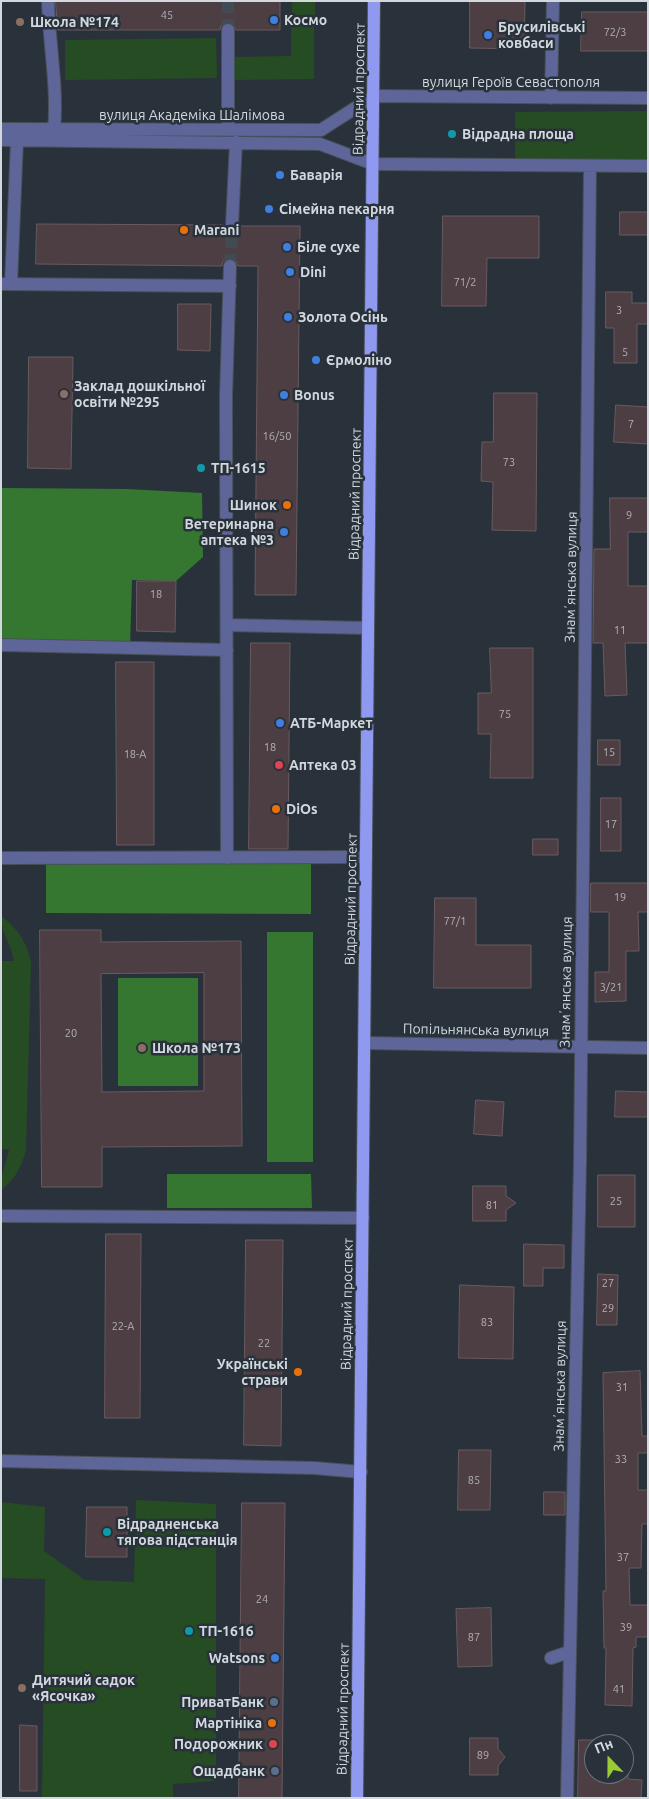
<!DOCTYPE html>
<meta charset="utf-8">
<style>
body{margin:0}
#map{position:relative;width:649px;height:1799px;overflow:hidden;background:#29323b;font-family:Ubuntu,sans-serif}
canvas{display:block}
.frame{position:absolute;inset:0;border:2px solid #d2d8de;pointer-events:none}
.north{position:absolute;left:584px;top:1734px;width:50px;height:50px;box-sizing:border-box;background:#29323b;border:1px solid #6d747c;border-radius:50%;rotate:338deg;font-size:14px;font-weight:700;line-height:20px;text-align:center;color:#d2d8de}
.north::after{content:'';display:block;margin:auto;width:18px;height:22px;background:#9acb35;clip-path:polygon(50% 0,100% 100%,50% 72%,0 100%)}
</style>
<div id="map">
<canvas width="649" height="1799"></canvas>
<div class="frame"></div>
<div class="north">Пн</div>
</div>
<script>
const c = document.querySelector('canvas').getContext('2d');
c.lineJoin = 'round';
function fill(path, color) { c.fillStyle = color; c.fill(path, 'evenodd'); }
function trace(path, color, width, dash) { c.strokeStyle = color; c.lineWidth = width; c.lineCap = dash ? 'butt' : 'round'; c.setLineDash(dash || []); c.stroke(path); }
function label(font, color, halo, rows, align = 'center') {
  c.font = font + ' Ubuntu,sans-serif'; c.lineWidth = 5; c.setLineDash([]); c.textBaseline = 'middle'; c.strokeStyle = halo; c.fillStyle = color; for (const [text, x, y, turn = 0] of rows) {
    c.save(); c.translate(x, y); c.rotate((+turn || 0) * Math.PI / 180); c.textAlign = isNaN(turn) ? turn : align; if (halo) c.strokeText(text, 0, 0); c.fillText(text, 0, 0); c.restore();
  }
}
const green = new Path2D(`
 M292,1H315V15H292Z
 M291,26H314V79L233,80V57L291,56Z
 M216,38L217,78L65,80V40Z
 M648,111V161H515V112Z
 M1,916C18,929 26,941 31,962L26,1150C21,1167 16,1179 1,1190C1,1172 5,1166 9,1150L1,1149V961H14C11,942 1,935 1,916Z
 M136,1500L216,1504V1781L173,1784V1798H42L45,1579L1,1578V1502L45,1507L44,1551L85,1580L134,1582Z`);
const forest = new Path2D(`
 M1,488L127,489L202,493L203,557L176,581L132,580L130,648L1,647Z
 M46,863L311,864V914L46,913Z
 M267,932H313V1162H267Z
 M118,978H198V1086H118Z
 M167,1174H311L312,1208H167Z`);
const building = new Path2D(`
 M56,1H280V30H236L232,23L228,22L221,26L220,30H58Z
 M470,1H525L524,49L470,48Z
 M582,12H648V51H581Z
 M620,212H648V235H620Z
 M443,216H539V258H487L486,306H442Z
 M37,224L224,225L227,232L232,233L239,230L240,226H300L296,595H255L258,266H238L235,259L230,258L223,261L222,266L36,264Z
 M606,292H632V303H648V324H637V363H614V328H606Z
 M178,304H211L210,351L178,350Z
 M29,357H73L71,469L28,468Z
 M494,393H537L536,531L492,530L493,482L481,481L482,442H493Z
 M616,405L648,407V444L614,442Z
 M610,498H648V532H628V586H648V643H625L627,695L605,696L603,643H593L594,549H610Z
 M137,581H176L175,632L137,631Z
 M251,643H290L288,849H249Z
 M490,648H533V778H490L491,734H478V693H491Z
 M116,662H154V845H117Z
 M598,740H620V765H598Z
 M601,798H621V851H601Z
 M533,839H558V855H533Z
 M591,883H648V912H638L639,951H626V1001L595,1002V972H609V912H591Z
 M435,898H476V945H531V988H434Z
 M40,930H101V942L241,941L242,1146L102,1147V1187H42ZM204,973V1091L102,1092L101,974Z
 M616,1091L648,1092V1117H615Z
 M476,1100L504,1102L502,1136L474,1134Z
 M598,1175H635V1227H598Z
 M473,1186H506V1196L516,1203L506,1210V1221H473Z
 M106,1234H141L140,1418H105Z
 M246,1240H283L281,1446L244,1445Z
 M524,1244L564,1245V1268H543V1286H524Z
 M598,1274L618,1275L617,1325H597Z
 M460,1285L514,1287L513,1359L459,1358Z
 M640,1371L642,1436H648V1453H638V1490H648V1524H642L641,1568H629L630,1605H648V1637H636V1647L633,1648L632,1706L605,1705L606,1648H604L603,1591H606L603,1373Z
 M459,1450H491L490,1510H458Z
 M544,1492H565V1515H544Z
 M242,1503H285L282,1798H239Z
 M87,1507H127V1557H86Z
 M491,1608L492,1666L458,1667L456,1609Z
 M20,1725L37,1726V1791H20Z
 M470,1738H498V1749L505,1757L498,1766V1775H470Z
 M579,1740H610V1744H594V1774H624V1748H628V1779L642,1780L641,1798H578Z`);
const minorTunnel = new Path2D(`
 M228,1V30
 M230,266L232,225`);
const minor = new Path2D(`
 M48,1C49,44 58,88 54,130
 M551,98L553,1
 M1,129L321,130L374,96L648,98
 M228,130V30
 M1,140L320,144L373,164L648,166
 M232,225L236,142
 M1,284L230,286
 M11,284L17,140
 M227,625L368,628
 M1,645L227,650
 M1,858L366,857
 M227,858L226,396L230,266
 M365,1043L648,1048
 M1,1216L363,1218
 M1,1461L314,1468L361,1472
 M551,1658L569,1652
 M567,1798L580,1162L590,166`);
const major = new Path2D(`
 M357,1798L374,1`);
const markers = [
 [274,20,5,"#3f7fe0"],
 [20,22,5,"#8d6e63"],
 [488,35,5,"#3f7fe0"],
 [452,134,5,"#0f9aa8"],
 [280,175,5,"#3f7fe0"],
 [269,209,5,"#3f7fe0"],
 [184,230,5,"#e8710a"],
 [287,247,5,"#3f7fe0"],
 [290,272,5,"#3f7fe0"],
 [288,317,5,"#3f7fe0"],
 [316,360,5,"#3f7fe0"],
 [64,394,5,"#8d6e63"],
 [284,395,5,"#3f7fe0"],
 [201,468,5,"#0f9aa8"],
 [287,505,5,"#e8710a"],
 [284,532,5,"#3f7fe0"],
 [280,723,5,"#3f7fe0"],
 [279,765,5,"#e0444e"],
 [276,809,5,"#e8710a"],
 [142,1048,5,"#8d6e63"],
 [298,1372,5,"#e8710a"],
 [107,1532,5,"#0f9aa8"],
 [189,1631,5,"#0f9aa8"],
 [275,1658,5,"#3f7fe0"],
 [22,1688,5,"#8d6e63"],
 [274,1702,5,"#5c6f8a"],
 [272,1723,5,"#e8710a"],
 [273,1744,5,"#e0444e"],
 [275,1771,5,"#5c6f8a"]
];
const numberNames = [
 ["45",167,15],
 ["72/3",615,32],
 ["71/2",465,282],
 ["3",619,310],
 ["5",625,352],
 ["7",631,424],
 ["16/50",277,436],
 ["73",509,462],
 ["9",629,515],
 ["18",156,594],
 ["11",620,630],
 ["75",505,714],
 ["18",270,747],
 ["15",609,752],
 ["18-А",135,754],
 ["17",611,824],
 ["19",620,897],
 ["77/1",455,921],
 ["3/21",611,987],
 ["20",71,1033],
 ["25",616,1201],
 ["81",492,1205],
 ["27",608,1283],
 ["29",608,1308],
 ["83",487,1322],
 ["22-А",123,1326],
 ["22",264,1343],
 ["31",622,1387],
 ["33",621,1459],
 ["85",474,1480],
 ["37",623,1557],
 ["24",262,1599],
 ["39",626,1627],
 ["87",474,1637],
 ["41",619,1689],
 ["89",483,1755]
];
const poiNames = [
 ["Космо",284,20],
 ["Школа №174",30,22],
 ["Брусилівські",498,27],
 ["ковбаси",498,43],
 ["Відрадна площа",462,134],
 ["Баварія",290,175],
 ["Сімейна пекарня",279,209],
 ["Marani",194,230],
 ["Біле сухе",297,247],
 ["Dini",300,272],
 ["Золота Осінь",298,317],
 ["Єрмоліно",326,360],
 ["Заклад дошкільної",74,386],
 ["освіти №295",74,402],
 ["Bonus",294,395],
 ["ТП-1615",211,468],
 ["Шинок",277,505,"right"],
 ["Ветеринарна",274,524,"right"],
 ["аптека №3",274,540,"right"],
 ["АТБ-Маркет",290,723],
 ["Аптека 03",289,765],
 ["DiOs",286,809],
 ["Школа №173",152,1048],
 ["Українські",288,1364,"right"],
 ["страви",288,1380,"right"],
 ["Відрадненська",117,1524],
 ["тягова підстанція",117,1540],
 ["ТП-1616",199,1631],
 ["Watsons",265,1658,"right"],
 ["Дитячий садок",32,1680],
 ["«Ясочка»",32,1696],
 ["ПриватБанк",264,1702,"right"],
 ["Мартініка",262,1723,"right"],
 ["Подорожник",263,1744,"right"],
 ["Ощадбанк",265,1771,"right"]
];
const streetNames = [
 ["вулиця Героїв Севастополя",511,82],
 ["Відрадний проспект",359,89,-89],
 ["вулиця Академіка Шалімова",192,115],
 ["Відрадний проспект",355,494,-89],
 ["Знамʼянська вулиця",571,577,-89],
 ["Відрадний проспект",351,899,-89],
 ["Знамʼянська вулиця",566,982,-89],
 ["Попільнянська вулиця",476,1030,1],
 ["Відрадний проспект",347,1304,-89],
 ["Знамʼянська вулиця",560,1386,-89],
 ["Відрадний проспект",343,1709,-89]
];
fill(green, '#264c23');
fill(forest, '#357730');
fill(building, '#4d3e43');
trace(building, '#695a5f', 1);
trace(minorTunnel, '#424b53', 12, [12, 6]);
trace(minor, '#475058', 14);
trace(major, '#475058', 14);
trace(minor, '#5e6599', 12);
trace(major, '#8f99ef', 12);
for (const [x, y, r, color] of markers) { const dot = new Path2D(); dot.arc(x, y, r, 0, 2 * Math.PI); c.fillStyle = color; c.fill(dot); trace(dot, '#29323b', 2); }
label('11px', '#b1b2b7', null, numberNames);
label('bold 14px', '#d2d8de', '#29323b', poiNames, 'left');
label('14px', '#d2d8de', '#29323b', streetNames);
</script>
